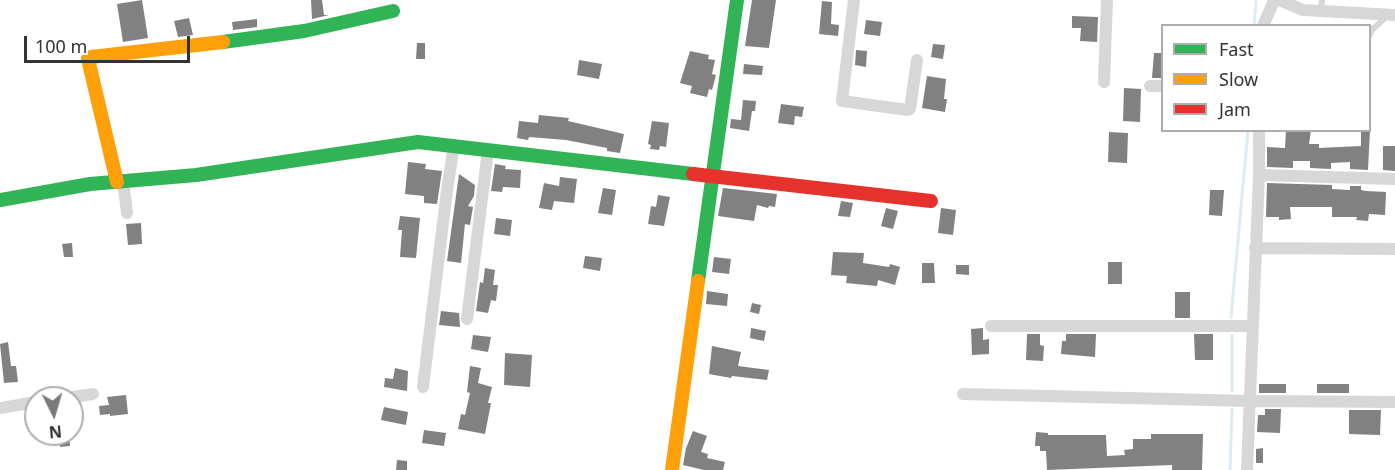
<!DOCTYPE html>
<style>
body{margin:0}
#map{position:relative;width:1395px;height:470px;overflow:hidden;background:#fff;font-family:"Noto Sans",sans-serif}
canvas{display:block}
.legend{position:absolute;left:1161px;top:24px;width:210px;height:108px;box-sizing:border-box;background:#fff;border:2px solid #adadad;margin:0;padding:8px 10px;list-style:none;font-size:18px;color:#333}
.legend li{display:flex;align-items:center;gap:12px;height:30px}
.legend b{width:30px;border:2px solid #adadad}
.north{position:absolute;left:24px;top:386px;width:60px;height:60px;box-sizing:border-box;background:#fff;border:2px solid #adadad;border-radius:50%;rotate:175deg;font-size:16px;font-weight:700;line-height:24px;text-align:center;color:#333}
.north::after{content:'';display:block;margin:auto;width:21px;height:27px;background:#7a7a7a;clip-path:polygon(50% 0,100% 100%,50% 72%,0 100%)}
.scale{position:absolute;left:24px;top:36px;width:166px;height:27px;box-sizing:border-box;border:3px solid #333;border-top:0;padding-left:8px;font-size:18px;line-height:21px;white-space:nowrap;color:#333;-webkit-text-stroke:4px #fff;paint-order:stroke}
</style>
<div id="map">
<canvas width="1395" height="470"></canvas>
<ul class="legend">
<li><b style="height:8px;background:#30b455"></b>Fast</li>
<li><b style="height:8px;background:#ff9f0a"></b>Slow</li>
<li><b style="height:8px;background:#e5322d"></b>Jam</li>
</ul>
<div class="north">N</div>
<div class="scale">100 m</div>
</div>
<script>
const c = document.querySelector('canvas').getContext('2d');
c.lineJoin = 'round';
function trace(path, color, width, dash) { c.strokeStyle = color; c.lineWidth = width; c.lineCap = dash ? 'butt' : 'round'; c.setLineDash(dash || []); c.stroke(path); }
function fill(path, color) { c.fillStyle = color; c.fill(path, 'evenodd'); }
const stream = new Path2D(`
 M1254,26L1256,0
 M1231,317L1248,130
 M1232,335V391
 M1230,470L1232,409`);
const building = new Path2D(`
 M142,0L148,38L123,42L117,4Z
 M311,0H322L324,15H329L312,19Z
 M752,0H776L769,48L745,46Z
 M822,1L832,2L831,24L839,25L838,36L819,34Z
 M1072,16L1098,17L1097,42L1080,41L1081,28H1072Z
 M189,18L193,35L178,37L174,21Z
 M257,19V27L233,30L232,22Z
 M866,20L882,22L880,36L864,34Z
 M417,43H425V59H416Z
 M933,44L945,45L943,59L931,57Z
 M856,50L867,51L866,67L855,65Z
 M690,51L709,55L708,59L715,60L712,74L716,75L712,90L709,89L707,97L690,93L692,86L680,83Z
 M1154,53H1162V78H1152Z
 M579,60L602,64L599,79L577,75Z
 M744,64L763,66L762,75L743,74Z
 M927,76L946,79L944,99H947L945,112L922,108Z
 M1124,88L1141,89L1140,122L1123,121Z
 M743,100L756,101L755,111H752L749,131L730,128L731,119L741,120Z
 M781,104L804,107L802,117L795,116L794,125L778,123Z
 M539,115L569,118L568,121L624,134L620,153L607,151V148L566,140L529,137L528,140L517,138L519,121L538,123Z
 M652,121L669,123L666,147L660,146L659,150L650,149L651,145L648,144Z
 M1286,130H1311L1309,144H1319V148L1361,146V130H1370L1368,170L1350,169V162L1331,163V169L1310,168V161H1293V168L1267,167V147L1285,148Z
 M1109,132L1128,133L1127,163L1108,162Z
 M1383,146H1395V171L1383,170Z
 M408,162L426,164L425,169L442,171L437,204L424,203V196L405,194Z
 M495,164L506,166L505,169L521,170L520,188L503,187L502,192L491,191Z
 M459,174L475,185L474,196L468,206L473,207L470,225L465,224L461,263L447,261Z
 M560,177L577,179L574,203L554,201L552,210L539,208L544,183L559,186Z
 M1267,183L1332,185V189L1350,190V186H1361V190L1366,191L1386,192L1385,215L1369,214L1368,221L1356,220L1357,217H1332V207H1290L1291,219L1279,220V217H1266Z
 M603,188L616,190L612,215L598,213Z
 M723,188L777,194L775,207L769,206L768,208L757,205L754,221L718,216Z
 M1210,190H1224L1222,216L1209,215Z
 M658,195L670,197L664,226L648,224L651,206L656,207Z
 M841,201L853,203L850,217L838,216Z
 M886,208L898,211L893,229L881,226Z
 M941,208L956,210L953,235L938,233Z
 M400,216L420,218L416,258L400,257L402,230H398Z
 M496,218L512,220L510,236L494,234Z
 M141,223L142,244L128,245L126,224Z
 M72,243L73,257H64L62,244Z
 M833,252L864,253L863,263L889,267L890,264L900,267L895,285L878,280L877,286L846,283L847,276L831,275Z
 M585,256L602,258L600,271L583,268Z
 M714,257L731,259L729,274L712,272Z
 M1108,262H1122V284H1108Z
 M922,263H934L935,283H922Z
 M956,265H969V275L956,274Z
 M485,268L495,270L493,285H498L496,301L491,300L488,313L476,311L480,282L483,283Z
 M707,291L728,294L727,306L706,304Z
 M1175,292H1190V318H1175Z
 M752,303L761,305L759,314L750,312Z
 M441,311L459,313L460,327L439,325Z
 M751,328L766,331L764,341L750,338Z
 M983,328V340L989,339V354L972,355L971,329Z
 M1027,334H1040V345L1044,346L1043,361L1026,360Z
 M1066,334H1096L1095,357L1061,354L1062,341H1066Z
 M1194,334H1213V360H1195Z
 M473,335L491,337L488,352L471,349Z
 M8,342L11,366H16L18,382L4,383L0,344Z
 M712,346L741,352L738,366L769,370L767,380L732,376L731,378L709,374Z
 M505,353L532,355L530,387L504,385Z
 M470,366L481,368L478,383L492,387L488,403H491L485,434L458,429L461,414L465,415L470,393L467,392Z
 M395,368L408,371L407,391L384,387L385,378L393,379Z
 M1259,384H1286V393H1259Z
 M1317,384H1349V393H1317Z
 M126,395L128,414L110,416V414L100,415L99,406L109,405L107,397Z
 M384,407L408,412L406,425L381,420Z
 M1265,409H1281L1280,433L1257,432L1258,415H1265Z
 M1349,410H1381L1380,435L1349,434Z
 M424,430L446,433L444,446L422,443Z
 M693,431L707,436L701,452L708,454L707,458L725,462L723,470H704L683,465L686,448Z
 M1036,432L1048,433V435H1106L1107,456L1125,455L1124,450L1133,449V439H1151V434H1203L1202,470H1172V465L1047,470L1046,451H1040V446H1035Z
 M58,434H69L70,446L60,447Z
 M1263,448V463H1256V449Z
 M397,460L407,461V470H396Z`);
const lane = new Path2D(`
 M1321,12L1322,0
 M1370,35L1372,30L1388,15`);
const street = new Path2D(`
 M854,0L842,101L908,110L910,109L917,60
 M1279,0L1303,10L1395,15
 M1263,26L1273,3L1277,0
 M1104,82L1107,0
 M1150,86H1162
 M1259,175L1395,179
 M123,181L127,213
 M1255,248L1395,249
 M467,319L488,150
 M991,326H1251
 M423,387L447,190L454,145
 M963,394L1251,401L1395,402
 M66,398L93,394
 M0,408L36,402
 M1247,470L1259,175V130`);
const fast = new Path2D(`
 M223,42L304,31L393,11
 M0,200L90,184L196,175L418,142L693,174
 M698,281L737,0`);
const slow = new Path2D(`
 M117,182L88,59L91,57L223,42
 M672,470L698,281`);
const jam = new Path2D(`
 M693,174L931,201`);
trace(stream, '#ddebf3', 3);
fill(building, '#818181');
trace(lane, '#d7d7d7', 6);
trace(street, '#d7d7d7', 12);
trace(fast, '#30b455', 14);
trace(slow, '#ff9f0a', 14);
trace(jam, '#e5322d', 14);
</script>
